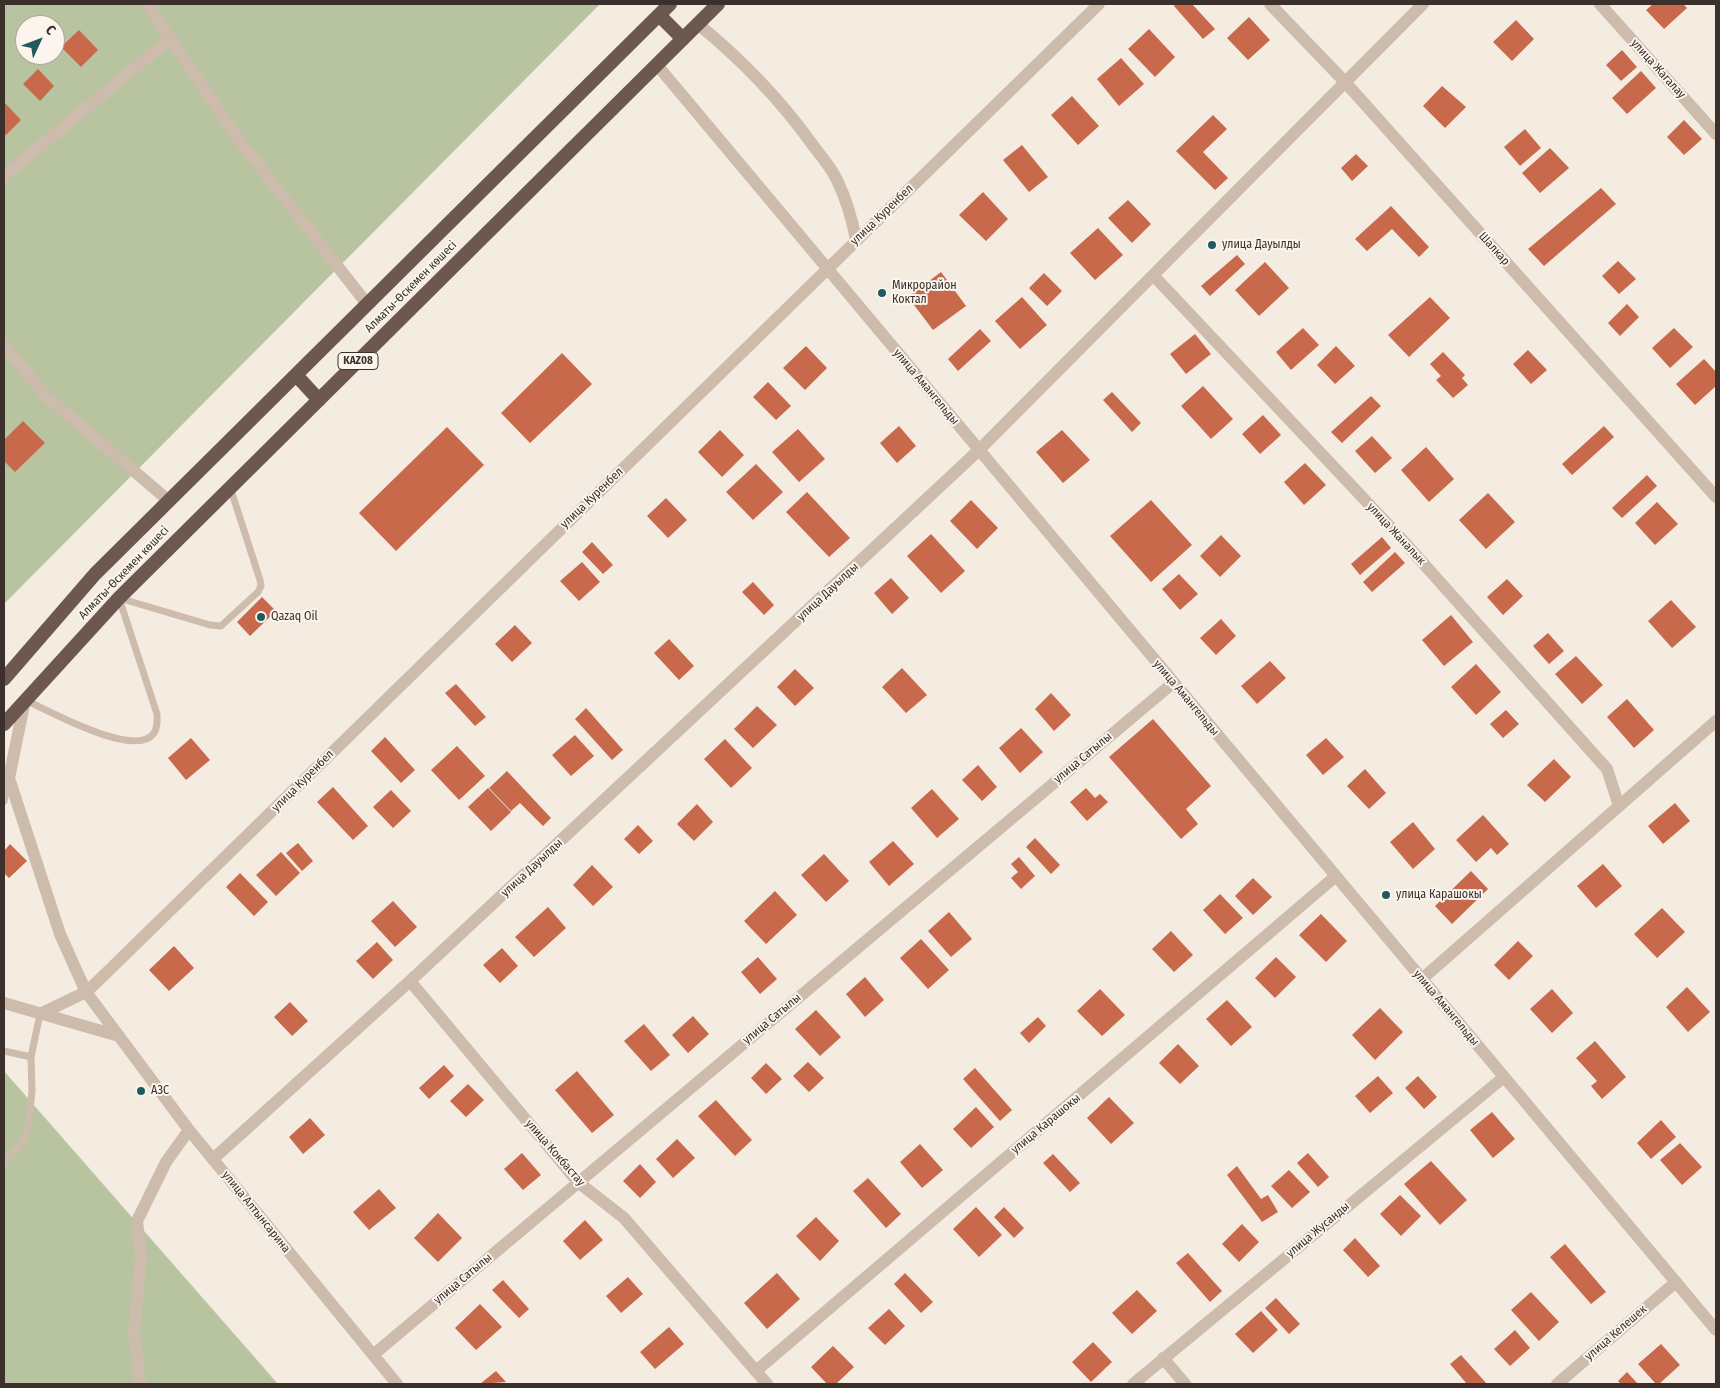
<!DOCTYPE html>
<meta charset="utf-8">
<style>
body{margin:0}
#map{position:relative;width:1720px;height:1388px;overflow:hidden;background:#f4ebe1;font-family:"Fira Sans Condensed",sans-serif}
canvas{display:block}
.frame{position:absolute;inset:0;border:5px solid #3b302b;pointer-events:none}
.north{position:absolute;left:15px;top:15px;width:50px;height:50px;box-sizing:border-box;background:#fbf5ee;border:1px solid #aea6a0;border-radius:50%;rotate:47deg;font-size:14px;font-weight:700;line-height:20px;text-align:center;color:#3b302b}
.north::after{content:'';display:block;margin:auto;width:18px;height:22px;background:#1f5a5e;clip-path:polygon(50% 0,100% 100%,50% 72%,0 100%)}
</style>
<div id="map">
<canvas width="1720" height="1388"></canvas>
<div class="frame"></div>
<div class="north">С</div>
</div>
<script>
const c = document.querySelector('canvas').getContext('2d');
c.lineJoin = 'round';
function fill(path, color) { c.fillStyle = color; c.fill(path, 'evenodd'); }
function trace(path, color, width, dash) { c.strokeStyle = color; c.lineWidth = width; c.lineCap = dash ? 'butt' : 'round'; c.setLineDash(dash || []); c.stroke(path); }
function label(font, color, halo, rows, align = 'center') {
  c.font = font + ' "Fira Sans Condensed",sans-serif'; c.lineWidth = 4; c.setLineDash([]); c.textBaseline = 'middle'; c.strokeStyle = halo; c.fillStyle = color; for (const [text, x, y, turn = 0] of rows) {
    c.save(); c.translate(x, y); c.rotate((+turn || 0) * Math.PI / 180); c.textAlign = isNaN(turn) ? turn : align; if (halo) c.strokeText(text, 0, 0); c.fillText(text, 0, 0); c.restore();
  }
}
const green = new Path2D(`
 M4,4H600L4,604ZM25,25H55V55H25Z
 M4,1071L278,1384H4Z`);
const building = new Path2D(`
 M1175,4H1192L1215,29L1203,39L1174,6Z
 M1653,4H1683L1687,8L1664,29L1646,10Z
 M1249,17L1270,40L1248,60L1227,38Z
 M1516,20L1534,39L1512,61L1493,42Z
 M1149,29L1175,57L1155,77L1128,49Z
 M79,30L98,50L81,67L61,47Z
 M1622,50L1637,67L1621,81L1606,65Z
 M1121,58L1144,84L1119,106L1097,79Z
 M38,69L54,86L40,101L23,84Z
 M1641,71L1656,88L1627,114L1612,98Z
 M1442,86L1466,107L1445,128L1423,106Z
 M1072,96L1099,126L1078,145L1051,115Z
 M4,102L21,120L6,135L4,133Z
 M1213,115L1227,129L1203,152L1228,178L1215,190L1176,151Z
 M1684,120L1702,139L1684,155L1667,137Z
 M1525,129L1541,148L1520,166L1504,147Z
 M1022,145L1048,177L1029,192L1003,160Z
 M1550,148L1569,168L1540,193L1522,173Z
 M1356,154L1368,166L1352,181L1341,168Z
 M1601,188L1616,204L1544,266L1528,249Z
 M983,192L1008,219L986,241L959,215Z
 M1128,200L1151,224L1132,243L1108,218Z
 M1391,206L1429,247L1419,257L1392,229L1367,251L1355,239Z
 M1098,228L1123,255L1095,280L1070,253Z
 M1237,255L1245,264L1210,296L1201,286Z
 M1618,261L1636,279L1619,294L1602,276Z
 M1265,262L1289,288L1259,316L1235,290Z
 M941,272L966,306L933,330L908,297Z
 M1044,273L1062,291L1047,306L1029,288Z
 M1022,297L1047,325L1020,349L995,321Z
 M1430,297L1450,318L1409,357L1388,335Z
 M1627,304L1639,317L1620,336L1608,323Z
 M1303,328L1319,345L1291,370L1276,352Z
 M1674,328L1693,347L1670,368L1652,348Z
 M980,329L991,341L958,371L948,359Z
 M1195,334L1211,354L1186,374L1170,354Z
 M806,346L827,368L805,390L783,368Z
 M1336,346L1355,366L1335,384L1317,365Z
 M1528,350L1547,370L1531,384L1513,364Z
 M1443,352L1465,375L1462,378L1468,385L1453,398L1436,380L1441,376L1430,364Z
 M562,353L592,384L530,443L501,413Z
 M1704,359L1716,372V386L1695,405L1676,384Z
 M768,382L791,406L776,420L753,397Z
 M1203,386L1233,419L1211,439L1181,406Z
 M1112,392L1141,423L1132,432L1103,400Z
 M1371,396L1381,406L1342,443L1331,432Z
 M1263,415L1281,435L1260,454L1242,434Z
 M23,421L45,443L15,472L4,461V440Z
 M899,426L916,446L897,463L880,443Z
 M1604,426L1614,437L1572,475L1562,464Z
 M447,427L484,465L396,551L359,513Z
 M798,429L825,459L799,482L772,452Z
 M720,430L744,455L722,477L698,452Z
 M1062,430L1090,460L1063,483L1036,452Z
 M1372,436L1392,458L1375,473L1355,451Z
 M1426,447L1454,479L1429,502L1401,470Z
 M1305,463L1326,485L1304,505L1284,482Z
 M756,464L783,492L753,520L726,492Z
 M1647,475L1657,486L1622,518L1612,508Z
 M807,492L850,538L829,557L786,512Z
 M1488,493L1515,522L1486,549L1459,520Z
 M666,498L687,520L668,538L647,516Z
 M971,500L998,528L977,549L950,521Z
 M1151,500L1192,545L1151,582L1110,536Z
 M1657,502L1678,524L1655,545L1635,523Z
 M931,534L965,571L941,593L907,556Z
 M1221,535L1241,556L1220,577L1200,556Z
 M1382,537L1391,548L1360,575L1351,564Z
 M592,542L613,565L603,574L582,552Z
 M1395,552L1405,563L1372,592L1363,582Z
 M582,562L600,582L579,601L560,581Z
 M1179,574L1198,594L1180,610L1162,589Z
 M891,578L909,598L892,614L874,593Z
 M1507,579L1523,596L1503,615L1487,597Z
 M753,582L774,605L764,615L742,592Z
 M262,597L276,611L250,636L237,622Z
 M1671,600L1696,627L1672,648L1648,621Z
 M1451,615L1473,642L1444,666L1422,640Z
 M1221,619L1236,636L1216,655L1200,638Z
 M515,625L532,643L512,662L495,644Z
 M1548,633L1564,651L1549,664L1533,646Z
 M669,639L694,666L679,680L654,653Z
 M1576,656L1603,685L1582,704L1555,674Z
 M1270,661L1286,678L1257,704L1241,686Z
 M1476,664L1501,692L1476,715L1451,687Z
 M902,668L927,695L906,713L882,687Z
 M795,669L814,688L795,706L777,687Z
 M456,684L486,717L475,726L445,693Z
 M1051,693L1071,715L1054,731L1035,709Z
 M1627,699L1654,730L1634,748L1607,717Z
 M757,706L777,725L753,748L734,729Z
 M586,708L623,750L612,760L575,719Z
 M1506,710L1519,724L1503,738L1490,724Z
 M1153,719L1211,786L1186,809L1198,824L1181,839L1109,757Z
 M1021,728L1043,752L1020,773L999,748Z
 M575,735L594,756L571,776L552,755Z
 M385,737L415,770L401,783L371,751Z
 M191,738L210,760L186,780L168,758Z
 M1326,738L1344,757L1323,775L1306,755Z
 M725,739L752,768L731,788L704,759Z
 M457,746L485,776L459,800L431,770Z
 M1554,759L1571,777L1545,802L1527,785Z
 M978,765L997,787L982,801L962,780Z
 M1365,769L1386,793L1369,809L1347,786Z
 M507,771L551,818L543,826L520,803L511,811L489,788Z
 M333,787L368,826L353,840L317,802Z
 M488,788L511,812L491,831L468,807Z
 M1086,788L1095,798L1100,794L1108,802L1087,821L1070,802Z
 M932,789L959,819L937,838L911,808Z
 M391,790L411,811L393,828L373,807Z
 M1675,803L1690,821L1663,844L1648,826Z
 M697,804L713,822L694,841L677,824Z
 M1483,815L1509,844L1497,855L1491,848L1476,862L1456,840Z
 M1413,822L1435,849L1413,869L1390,842Z
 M638,825L653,841L639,854L624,839Z
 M1035,838L1060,865L1051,874L1026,847Z
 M893,841L914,864L889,886L869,862Z
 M298,843L313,861L302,871L286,853Z
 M10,844L27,861L9,878L4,873V851Z
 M281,852L300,873L276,896L256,875Z
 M824,854L849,881L826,902L801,875Z
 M1019,857L1035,876L1021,889L1011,878L1018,872L1011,864Z
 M1603,864L1622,886L1596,908L1577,886Z
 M592,865L613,887L593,906L573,885Z
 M1471,871L1488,889L1452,924L1435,906Z
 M240,873L268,902L254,916L226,887Z
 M1253,878L1272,897L1253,915L1235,896Z
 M775,891L797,915L766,944L744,921Z
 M1220,894L1243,918L1225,934L1203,910Z
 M393,901L417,927L395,947L371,921Z
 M548,907L566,928L534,957L515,937Z
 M1662,908L1685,932L1657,958L1634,934Z
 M949,912L972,939L951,957L928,931Z
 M1321,914L1347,941L1326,962L1299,935Z
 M1171,931L1193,955L1174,972L1152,949Z
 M921,939L949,970L928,989L900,958Z
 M1518,941L1533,956L1509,980L1494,965Z
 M377,942L393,960L373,979L356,961Z
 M174,946L194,968L169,991L149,970Z
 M502,948L518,966L500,983L483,965Z
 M758,957L777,979L760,994L741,972Z
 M1276,957L1296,977L1275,998L1255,978Z
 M865,977L884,1000L865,1017L846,994Z
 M1687,987L1710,1012L1688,1032L1666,1007Z
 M1100,989L1125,1015L1102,1036L1077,1011Z
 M1552,989L1573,1013L1552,1033L1530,1009Z
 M1227,1000L1252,1027L1231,1046L1206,1019Z
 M290,1002L308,1021L292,1036L274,1017Z
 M1380,1008L1403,1032L1375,1060L1352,1035Z
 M816,1010L841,1037L820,1056L795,1029Z
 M693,1016L709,1034L688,1053L672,1035Z
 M1038,1017L1046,1026L1029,1043L1020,1033Z
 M644,1024L670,1055L651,1071L624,1041Z
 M1595,1041L1626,1077L1602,1099L1591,1086L1597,1081L1576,1058Z
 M1178,1044L1199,1066L1180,1084L1159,1063Z
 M808,1062L824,1078L809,1092L793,1076Z
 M766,1063L782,1079L766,1094L751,1078Z
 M444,1065L454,1076L429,1099L419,1088Z
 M975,1068L1012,1110L1000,1121L963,1079Z
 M577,1071L614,1115L592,1133L555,1090Z
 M1378,1076L1393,1093L1370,1113L1355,1096Z
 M1418,1076L1437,1097L1424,1109L1405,1088Z
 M468,1084L484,1100L466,1117L450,1101Z
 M1109,1097L1134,1123L1111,1144L1087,1118Z
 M716,1100L752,1140L735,1156L698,1116Z
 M976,1107L994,1127L971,1148L953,1129Z
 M1492,1112L1515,1139L1493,1158L1470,1130Z
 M310,1118L325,1135L303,1154L289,1137Z
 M1661,1120L1676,1137L1651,1159L1637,1143Z
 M677,1139L695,1158L673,1178L656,1159Z
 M1680,1143L1702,1167L1682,1185L1660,1160Z
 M920,1144L943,1170L922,1188L900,1162Z
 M522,1153L541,1175L523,1190L504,1169Z
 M1308,1153L1329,1177L1318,1187L1297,1163Z
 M1053,1154L1080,1183L1070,1192L1043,1163Z
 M1431,1161L1467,1200L1440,1225L1404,1184Z
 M640,1164L656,1182L640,1198L623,1181Z
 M1237,1166L1261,1199L1268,1195L1278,1212L1262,1222L1227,1175Z
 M1289,1170L1310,1192L1292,1208L1271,1186Z
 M868,1178L901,1214L886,1228L853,1191Z
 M379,1189L396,1208L369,1230L353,1212Z
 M1400,1195L1421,1216L1401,1236L1380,1214Z
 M976,1207L1002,1235L979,1257L953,1229Z
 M1004,1207L1024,1228L1014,1238L994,1217Z
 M438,1213L462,1238L438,1262L414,1238Z
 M816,1217L839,1241L820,1261L796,1236Z
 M585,1220L603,1240L580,1260L563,1241Z
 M1242,1224L1259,1242L1239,1262L1222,1244Z
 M1355,1238L1380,1266L1368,1277L1343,1250Z
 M1565,1244L1606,1292L1591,1304L1550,1257Z
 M1188,1253L1222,1291L1210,1302L1176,1263Z
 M777,1273L800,1299L767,1329L744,1303Z
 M905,1273L933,1302L921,1313L894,1284Z
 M628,1277L643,1294L621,1313L606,1296Z
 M503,1280L529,1309L519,1318L492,1290Z
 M1137,1290L1157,1311L1132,1334L1112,1313Z
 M1531,1292L1559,1322L1539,1341L1511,1310Z
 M1276,1298L1300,1324L1289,1334L1265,1308Z
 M480,1304L502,1327L476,1350L455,1328Z
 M889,1309L905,1326L885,1345L868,1328Z
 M1261,1311L1278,1330L1253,1353L1235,1334Z
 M669,1327L684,1344L655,1369L640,1352Z
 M1515,1330L1530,1348L1510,1366L1494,1349Z
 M1093,1342L1112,1362L1091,1382L1072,1362Z
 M1661,1344L1680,1365L1659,1384H1656L1638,1364Z
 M833,1346L854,1367L836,1384H827L811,1367Z
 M1461,1355L1487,1384H1467L1450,1364Z
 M496,1371L506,1382L480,1384Z
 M1627,1372L1638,1384H1621L1618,1381Z`);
const service = new Path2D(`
 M119,598L210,625L221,626L258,592L261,586L260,580L230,487
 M25,700C48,710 136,760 154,733C158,727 157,720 157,714L119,598
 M4,801L8,781
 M4,1051L31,1057
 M4,1163L20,1146L28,1129L32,1091L31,1057L40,1014`);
const minor = new Path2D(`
 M147,4L239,140L367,304
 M1270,4L1345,82L1716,497
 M1600,4L1716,134
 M698,24C742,60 779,98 812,144C820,155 830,166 836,178C846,198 852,218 856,240
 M657,65L1716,1330
 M4,176L171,38
 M1153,275L1397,534L1607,769L1619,806
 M4,345L46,396L169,501
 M25,700L9,778L60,934L86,992L189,1130L397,1384
 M1422,979L1716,721
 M410,981L578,1182L624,1218L767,1384
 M4,1003L119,1036
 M40,1014L86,992L99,980L1099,4
 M213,1159L410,981L979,450L1423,4
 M373,1355L1173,683
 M1163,1358L1185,1384
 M756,1371L1336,876
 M140,1384L134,1330L141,1259L137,1221L166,1162L189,1130
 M1133,1384L1504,1077
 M1557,1384L1676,1282`);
const trunk = new Path2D(`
 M659,15L683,39
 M296,375L319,400
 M4,679L95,574L670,4
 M4,724L119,598L718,4`);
const markers = [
 [1212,245,5,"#1f5a5e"],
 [882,293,5,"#1f5a5e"],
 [261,617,5,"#1f5a5e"],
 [1386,895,5,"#1f5a5e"],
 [141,1091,5,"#1f5a5e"]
];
const shields = [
 [358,361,40]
];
const shieldNames = [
 ["KAZ08",358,361]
];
const streetNames = [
 ["улица Жагалау",1658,69,48],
 ["улица Куренбел",882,215,-44],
 ["Шалкар",1494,249,48],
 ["Алматы-Өскемен көшесі",411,287,-45],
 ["улица Амангельды",926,387,50],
 ["улица Куренбел",592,498,-44],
 ["улица Жаналык",1396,534,47],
 ["Алматы-Өскемен көшесі",124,573,-46],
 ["улица Дауылды",828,592,-43],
 ["улица Амангельды",1186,698,50],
 ["улица Сатылы",1083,758,-40],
 ["улица Куренбел",303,781,-45],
 ["улица Дауылды",532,868,-43],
 ["улица Амангельды",1446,1008,50],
 ["улица Сатылы",772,1019,-40],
 ["улица Карашокы",1046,1124,-40],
 ["улица Кокбастау",555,1153,49],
 ["улица Алтынсарина",256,1212,51],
 ["улица Жусанды",1318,1230,-40],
 ["улица Сатылы",463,1279,-40],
 ["улица Келешек",1616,1333,-41]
];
const poiNames = [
 ["улица Дауылды",1222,245],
 ["Микрорайон",892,286],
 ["Коктал",892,300],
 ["Qazaq Oil",271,617],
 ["улица Карашокы",1396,895],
 ["АЗС",151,1091]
];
fill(green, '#b8c4a0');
fill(building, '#c8694b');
trace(service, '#cdbbac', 7);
trace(minor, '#cdbbac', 12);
trace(trunk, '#6c584f', 14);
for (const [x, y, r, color] of markers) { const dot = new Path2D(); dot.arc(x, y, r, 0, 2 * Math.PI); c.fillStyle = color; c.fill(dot); trace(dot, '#fbf5ee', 2); }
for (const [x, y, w] of shields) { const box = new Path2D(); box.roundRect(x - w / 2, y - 8.5, w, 17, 4); c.fillStyle = '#fbf5ee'; c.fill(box); trace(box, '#3b302b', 1); }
label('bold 11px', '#3b302b', null, shieldNames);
label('12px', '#3b302b', '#fbf5ee', streetNames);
label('12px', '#3b302b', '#fbf5ee', poiNames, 'left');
</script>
